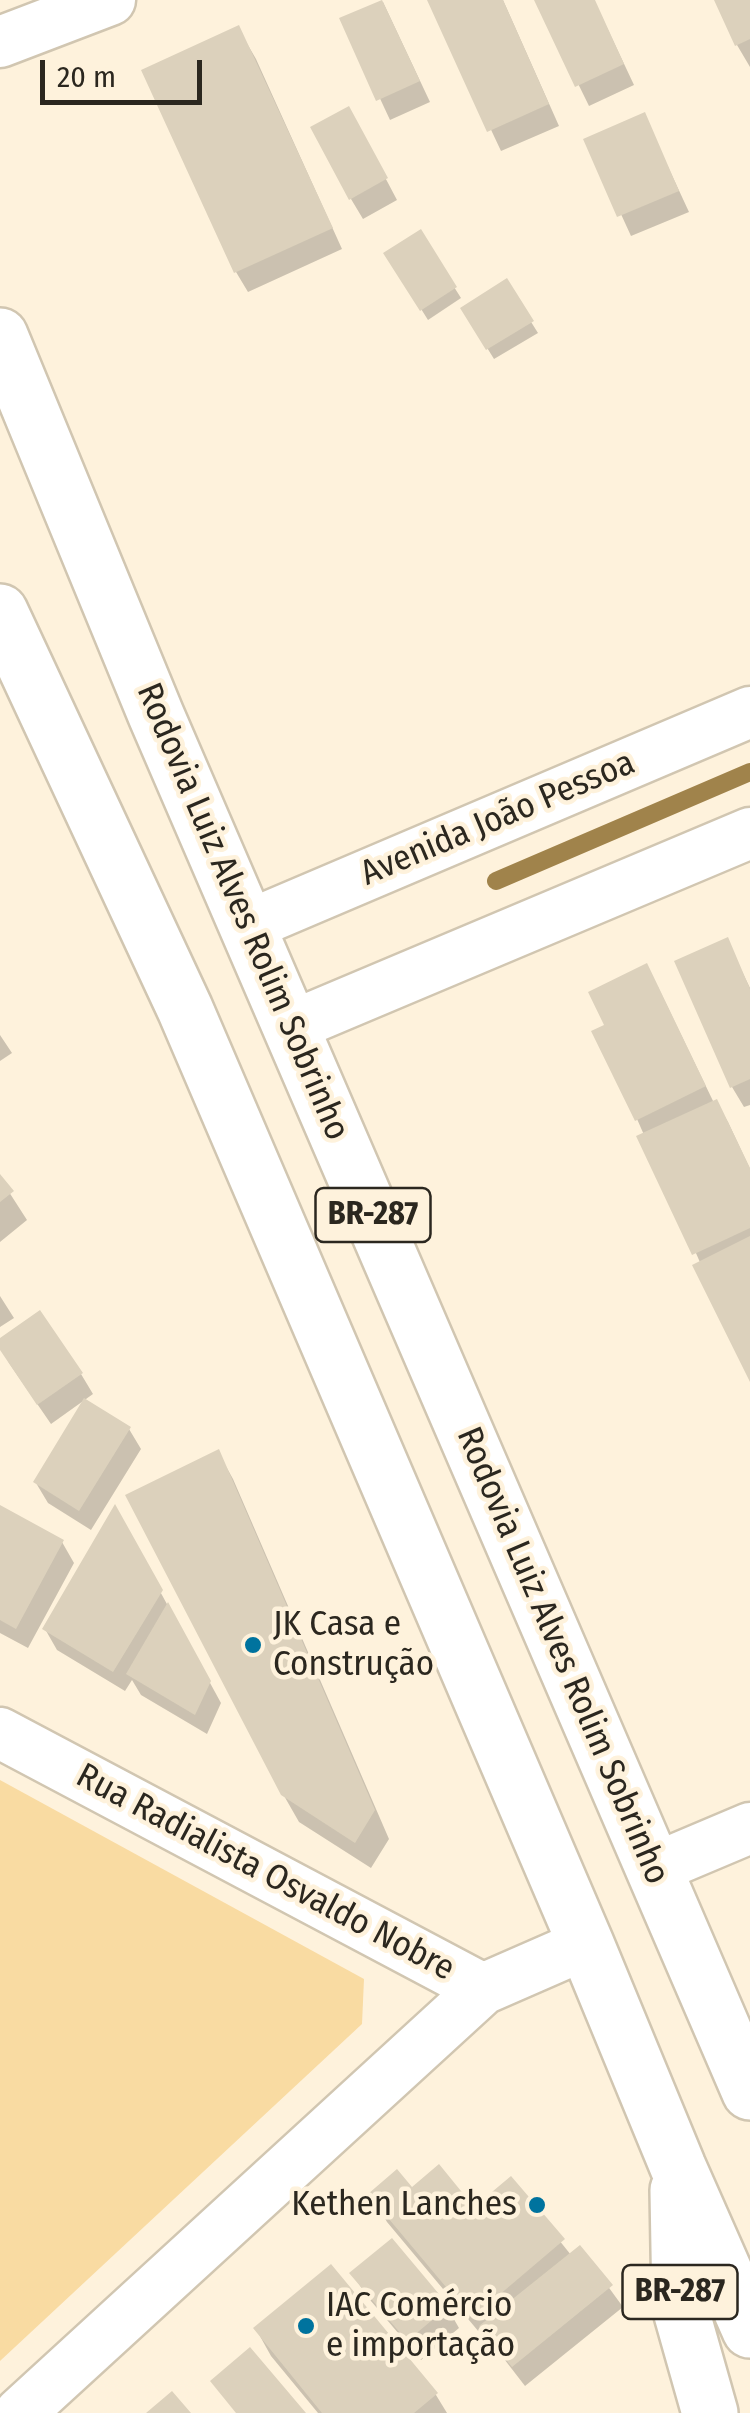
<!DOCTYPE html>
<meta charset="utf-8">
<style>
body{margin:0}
#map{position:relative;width:750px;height:2413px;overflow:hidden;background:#fef2dc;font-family:"Fira Sans Condensed",sans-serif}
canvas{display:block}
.scale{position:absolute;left:40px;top:60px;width:162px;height:45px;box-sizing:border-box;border:5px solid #2b271f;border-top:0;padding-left:12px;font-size:30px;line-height:35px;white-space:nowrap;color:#2b271f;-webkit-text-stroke:8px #fef2dc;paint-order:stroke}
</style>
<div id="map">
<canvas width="750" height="2413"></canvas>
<div class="scale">20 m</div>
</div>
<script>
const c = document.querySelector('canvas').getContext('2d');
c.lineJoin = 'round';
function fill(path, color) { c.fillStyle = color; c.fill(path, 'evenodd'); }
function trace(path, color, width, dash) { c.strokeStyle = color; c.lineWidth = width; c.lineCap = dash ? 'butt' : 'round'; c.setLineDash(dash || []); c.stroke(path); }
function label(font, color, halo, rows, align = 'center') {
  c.font = font + ' "Fira Sans Condensed",sans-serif'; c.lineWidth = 9; c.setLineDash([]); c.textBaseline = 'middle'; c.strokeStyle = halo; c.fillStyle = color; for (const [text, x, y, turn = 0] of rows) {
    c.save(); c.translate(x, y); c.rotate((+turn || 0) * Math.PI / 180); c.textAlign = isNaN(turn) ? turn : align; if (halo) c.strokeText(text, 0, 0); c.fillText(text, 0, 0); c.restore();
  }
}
const green = new Path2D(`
 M0,1780L364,1979L362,2024L0,2361Z`);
const shadow = new Path2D(`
 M430,0H503L559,126L501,151Z
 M537,0H594L634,85L589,106Z
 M716,0H750V67L737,45Z
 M383,2L430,102L390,120L343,19Z
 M238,28L256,59L342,249L248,292L236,272Z
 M644,115L689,212L631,236L587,140Z
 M360,130L397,200L363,219L351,199Z
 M420,233L461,298L428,320L386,253Z
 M506,282L538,333L494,359L463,309Z
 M727,940L750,988V1105L744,1107L732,1087Z
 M658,987L714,1103L716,1102L728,1122L750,1169V1376L637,1119Z
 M0,1035L12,1053L0,1061Z
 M0,1178L27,1220L0,1242Z
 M0,1296L14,1318L0,1327Z
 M0,1341L81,1374L93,1394L51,1424L9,1363Z
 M129,1429L141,1449L91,1530L48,1503L36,1483Z
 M218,1452L233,1479L389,1839L371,1868L299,1822L283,1794Z
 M115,1509L221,1703L207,1734L141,1695L132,1680L125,1691L57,1650L45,1629Z
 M0,1511L62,1542L74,1563L28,1648L0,1633Z
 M511,2180L571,2255L580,2248L623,2307L525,2386L491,2342L489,2344L387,2222L371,2194L411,2191L474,2211Z
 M331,2267L436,2395L447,2413H318L271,2356L256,2329Z
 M353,2274L447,2307L459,2328L421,2360L365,2294Z`);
const stream = new Path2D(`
 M496,881L750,772`);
const building = new Path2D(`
 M382,0L420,81L376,101L339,18Z
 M427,0H503L549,104L487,132Z
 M534,0H595L624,64L575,87Z
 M714,0H750V39L735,46Z
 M239,25L333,228L234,273L141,70Z
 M349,106L388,178L349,200L310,127Z
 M645,112L679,191L617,217L583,139Z
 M421,229L457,287L420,311L383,253Z
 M507,278L534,321L486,350L460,308Z
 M728,937L750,989V1079L730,1088L674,961Z
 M647,963L706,1086L635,1121L591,1031L604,1025L588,992Z
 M717,1099L750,1168V1228L692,1255L636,1136Z
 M0,1174L14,1191L0,1202Z
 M750,1236V1382L692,1265Z
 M40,1310L83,1373L37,1405L0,1350V1338Z
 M84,1398L131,1427L79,1511L33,1482Z
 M219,1449L375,1810L355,1843L281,1795L125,1495Z
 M115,1504L163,1590L113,1672L42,1629Z
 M0,1505L64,1540L16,1629L0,1620Z
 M168,1602L211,1681L195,1715L126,1674Z
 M439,2164L474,2207L511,2176L565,2239L472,2318L368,2194L397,2169L412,2187Z
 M392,2238L449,2306L407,2341L349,2273Z
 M580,2245L613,2285L512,2367L479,2326Z
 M331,2264L438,2393L414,2413H322L253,2328Z
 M250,2347L306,2413H236L210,2381Z
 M172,2391L191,2413H146Z`);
const street = new Path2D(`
 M0,42L110,0
 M247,926L750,712
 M292,1026L750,833
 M0,1733L483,1989
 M653,1869L750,1828
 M20,2413L483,1989L586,1944`);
const highway = new Path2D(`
 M0,336L156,715L750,2092
 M0,612L185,1009L586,1944L678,2167L750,2330
 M678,2190L680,2307L710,2413`);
const markers = [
 [253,1645,10,"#00739e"],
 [537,2205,10,"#00739e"],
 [306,2326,10,"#00739e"]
];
const shields = [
 [373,1215,115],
 [680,2292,115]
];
const shieldNames = [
 ["BR-287",373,1215],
 ["BR-287",680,2292]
];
const streetNames = [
 ["Avenida João Pessoa",498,819,-23],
 ["Rodovia Luiz Alves Rolim Sobrinho",242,912,67],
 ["Rodovia Luiz Alves Rolim Sobrinho",562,1656,67],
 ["Rua Radialista Osvaldo Nobre",265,1873,28]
];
const poiNames = [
 ["JK Casa e",273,1625],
 ["Construção",273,1665],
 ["Kethen Lanches",517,2205,"right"],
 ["IAC Comércio",326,2306],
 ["e importação",326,2346]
];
fill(green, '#f9dba2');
fill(shadow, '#0003');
trace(stream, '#a0834b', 18);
fill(building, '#dcd1bc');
trace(street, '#d1c6b1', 55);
trace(highway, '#d1c6b1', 60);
trace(street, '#fff', 50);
trace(highway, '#fff', 55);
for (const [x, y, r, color] of markers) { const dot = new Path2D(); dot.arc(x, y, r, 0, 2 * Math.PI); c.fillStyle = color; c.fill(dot); trace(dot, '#fef2dc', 4); }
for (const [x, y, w] of shields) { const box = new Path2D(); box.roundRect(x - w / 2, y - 27, w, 54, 8); c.fillStyle = '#fef2dc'; c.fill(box); trace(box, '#2b271f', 2.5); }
label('bold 32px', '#2b271f', null, shieldNames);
label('35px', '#2b271f', '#fef2dc', streetNames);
label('35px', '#2b271f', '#fef2dc', poiNames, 'left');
</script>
